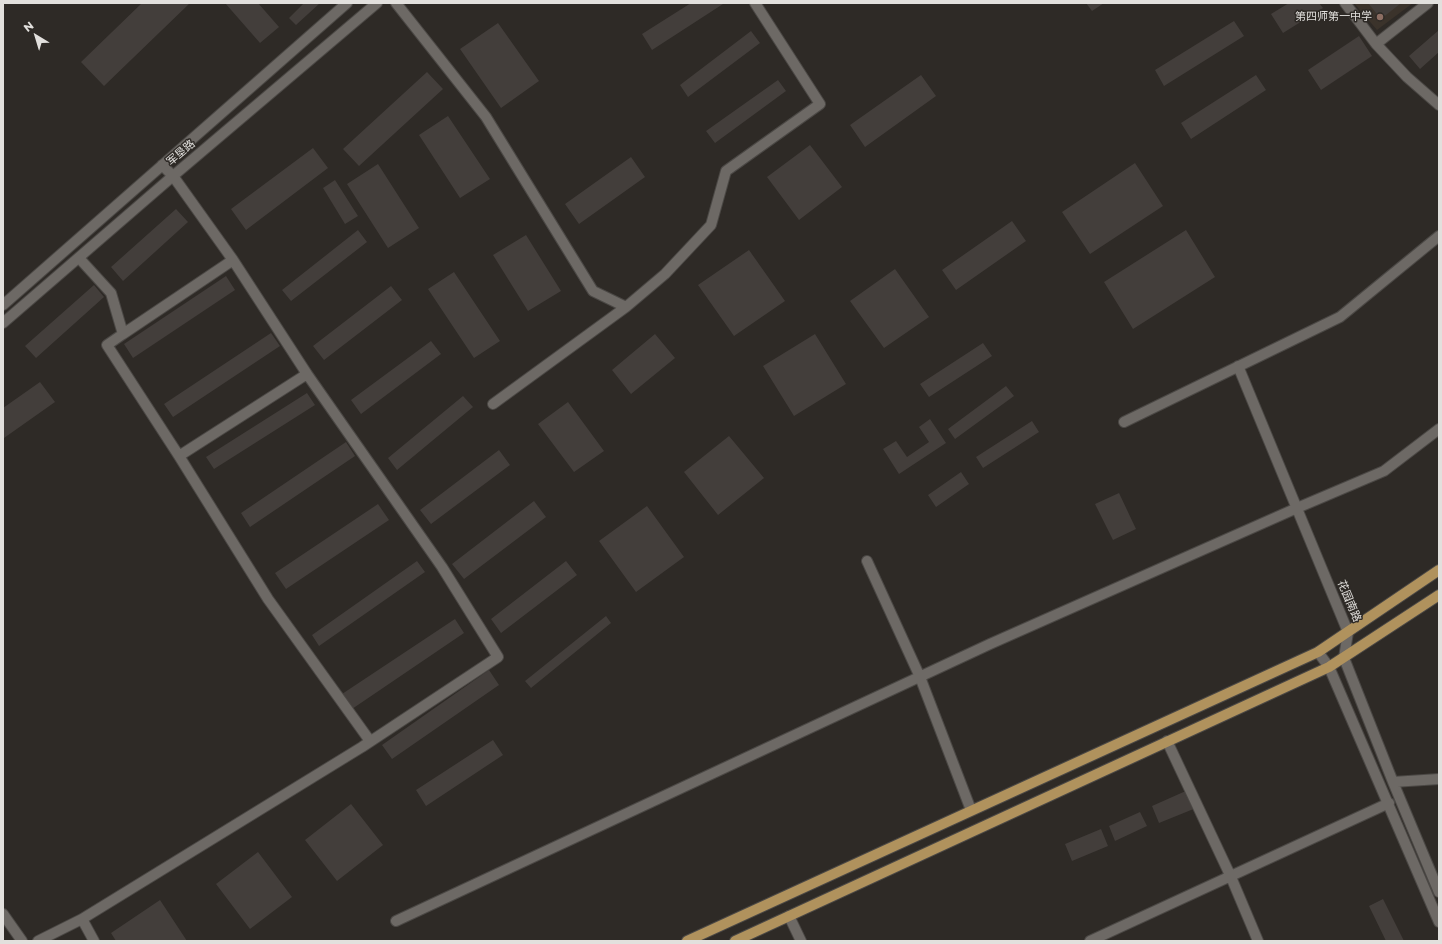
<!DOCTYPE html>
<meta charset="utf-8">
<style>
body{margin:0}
#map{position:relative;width:1442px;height:944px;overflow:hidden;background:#2e2a26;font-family:Montserrat,sans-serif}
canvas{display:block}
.frame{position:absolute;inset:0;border:4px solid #e2e0dd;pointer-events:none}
.north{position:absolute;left:16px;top:16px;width:40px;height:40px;-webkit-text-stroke:3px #2e2a26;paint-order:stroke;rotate:322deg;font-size:11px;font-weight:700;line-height:16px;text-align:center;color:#e2e0dd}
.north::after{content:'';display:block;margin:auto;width:14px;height:18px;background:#e2e0dd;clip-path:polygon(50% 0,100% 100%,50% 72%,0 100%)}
</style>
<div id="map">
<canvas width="1442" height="944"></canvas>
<div class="frame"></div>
<div class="north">N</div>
</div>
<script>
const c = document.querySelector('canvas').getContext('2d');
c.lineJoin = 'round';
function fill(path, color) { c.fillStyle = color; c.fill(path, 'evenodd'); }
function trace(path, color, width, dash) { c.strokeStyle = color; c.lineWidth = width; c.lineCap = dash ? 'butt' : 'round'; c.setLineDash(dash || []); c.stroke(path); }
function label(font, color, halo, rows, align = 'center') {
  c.font = font + ' Montserrat,"Noto Sans SC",sans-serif'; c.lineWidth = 3; c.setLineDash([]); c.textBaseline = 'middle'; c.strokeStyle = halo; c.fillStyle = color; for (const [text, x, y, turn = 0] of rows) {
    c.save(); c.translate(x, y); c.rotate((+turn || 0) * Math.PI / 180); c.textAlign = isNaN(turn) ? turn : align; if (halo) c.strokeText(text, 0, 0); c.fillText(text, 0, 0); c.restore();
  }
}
const built = new Path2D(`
 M1354,3H1413L1377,30Z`);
const building = new Path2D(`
 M142,3H190L104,86L81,62Z
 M225,3H258L279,27L260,43Z
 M304,3H320L296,25L289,18Z
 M691,3H723V4L652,50L642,34Z
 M1086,3H1104L1092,11Z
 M1289,3H1319L1323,8L1283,33L1271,14Z
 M1368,3H1401L1381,19Z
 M1234,21L1244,36L1164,86L1155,70Z
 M498,23L539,81L501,108L460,49Z
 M1439,30V52L1420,69L1409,56Z
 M751,31L760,43L688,97L680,85Z
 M1359,36L1372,56L1321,90L1308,70Z
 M427,72L443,89L359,166L343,149Z
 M921,75L936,96L865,147L850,125Z
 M1256,75L1266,90L1191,139L1181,123Z
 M778,80L786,91L715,143L706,131Z
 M448,116L490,179L460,198L419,135Z
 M810,145L842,187L799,220L767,177Z
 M313,148L328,168L246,230L231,209Z
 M631,157L645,177L579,224L565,204Z
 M1135,163L1163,206L1090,254L1062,212Z
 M378,164L419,228L388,248L347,184Z
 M335,180L358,216L345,224L323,188Z
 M176,209L188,222L123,281L111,267Z
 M1012,221L1026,241L956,290L942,270Z
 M358,230L367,242L291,301L282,290Z
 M1186,230L1215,277L1133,329L1104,282Z
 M526,235L561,291L528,311L493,255Z
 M749,250L785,301L734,336L698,285Z
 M895,269L929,317L884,348L850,301Z
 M454,272L500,341L474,358L428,289Z
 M226,276L235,290L133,358L124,344Z
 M94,285L104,297L36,358L25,346Z
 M391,286L402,300L324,360L313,346Z
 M271,333L280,346L173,417L164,404Z
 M655,334L675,358L631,394L612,370Z
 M815,334L846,384L794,416L763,366Z
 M431,341L441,354L361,414L351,400Z
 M983,343L992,356L929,397L920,384Z
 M40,382L55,402L4,438L3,408Z
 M1006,386L1014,396L955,439L948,429Z
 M307,393L315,405L214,469L206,457Z
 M463,396L473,407L397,470L388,458Z
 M568,402L604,451L574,472L538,424Z
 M930,419L946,443L899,474L883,449L896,441L907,457L929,442L919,427Z
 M1032,421L1039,432L983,468L976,457Z
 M729,436L764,478L718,515L684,472Z
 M346,442L355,456L250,527L241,513Z
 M499,450L510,465L431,524L420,510Z
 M961,472L969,484L936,507L928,495Z
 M1119,493L1136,529L1113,540L1095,504Z
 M534,501L546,517L464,579L452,564Z
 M378,504L389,520L286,589L275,573Z
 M647,506L684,557L636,592L599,541Z
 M417,561L425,572L319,646L312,635Z
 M566,561L577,575L501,633L491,619Z
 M606,616L611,623L531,688L525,681Z
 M455,619L464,633L352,709L342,694Z
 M489,670L499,685L392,759L382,745Z
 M493,740L503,755L426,806L416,790Z
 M1188,790L1196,808L1159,823L1152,806Z
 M351,804L383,845L337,881L305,840Z
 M1140,812L1147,826L1115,841L1109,826Z
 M1101,829L1108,846L1072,861L1065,844Z
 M258,852L292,897L250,929L216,884Z
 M1383,899L1404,941H1386L1369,906Z
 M160,900L187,941H116L111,933Z`);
const minor = new Path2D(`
 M396,3L486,117L593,291L626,307L665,274L711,225L726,171L820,104L755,3
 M1345,3L1376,44L1428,3
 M1376,44L1407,77L1439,105
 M79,258L111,293L123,334L107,345L179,456L268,599L370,741
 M3,305L347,3
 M3,323L173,176L377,3
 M123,334L233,260
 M1238,366L1348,632L1344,658L1393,782L1439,892
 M493,404L626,307
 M1124,422L1340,317L1439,236
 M179,456L307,374
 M867,561L920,677L971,810
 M1318,652L1329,667L1439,922
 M1167,741L1231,877L1258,941
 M1393,782L1439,779
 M3,914L22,941
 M789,916L801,941
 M82,919L94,941
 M396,921L990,644L1297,508L1384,471L1439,429
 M38,941L82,919L362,747L498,657L442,567L307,374L233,260L173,176L162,165
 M1090,941L1389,803`);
const major = new Path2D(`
 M687,941L1318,652L1439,570
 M735,941L1329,667L1439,595`);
const markers = [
 [1380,17,4,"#8d6e63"]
];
const poiNames = [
 ["第四师第一中学",1372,17]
];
const streetNames = [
 ["军垦路",181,153,-40],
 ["花园南路",1349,601,67]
];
fill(built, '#3b332b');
fill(building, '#433e3b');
trace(minor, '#4b4845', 12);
trace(major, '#4b4845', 12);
trace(minor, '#6d6965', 10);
trace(major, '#b0925d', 10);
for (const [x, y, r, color] of markers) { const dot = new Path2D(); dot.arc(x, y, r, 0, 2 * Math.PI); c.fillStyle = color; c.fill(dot); trace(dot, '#2e2a26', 1.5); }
label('11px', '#e2e0dd', '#2e2a26', poiNames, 'right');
label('11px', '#e2e0dd', '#2e2a26', streetNames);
</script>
